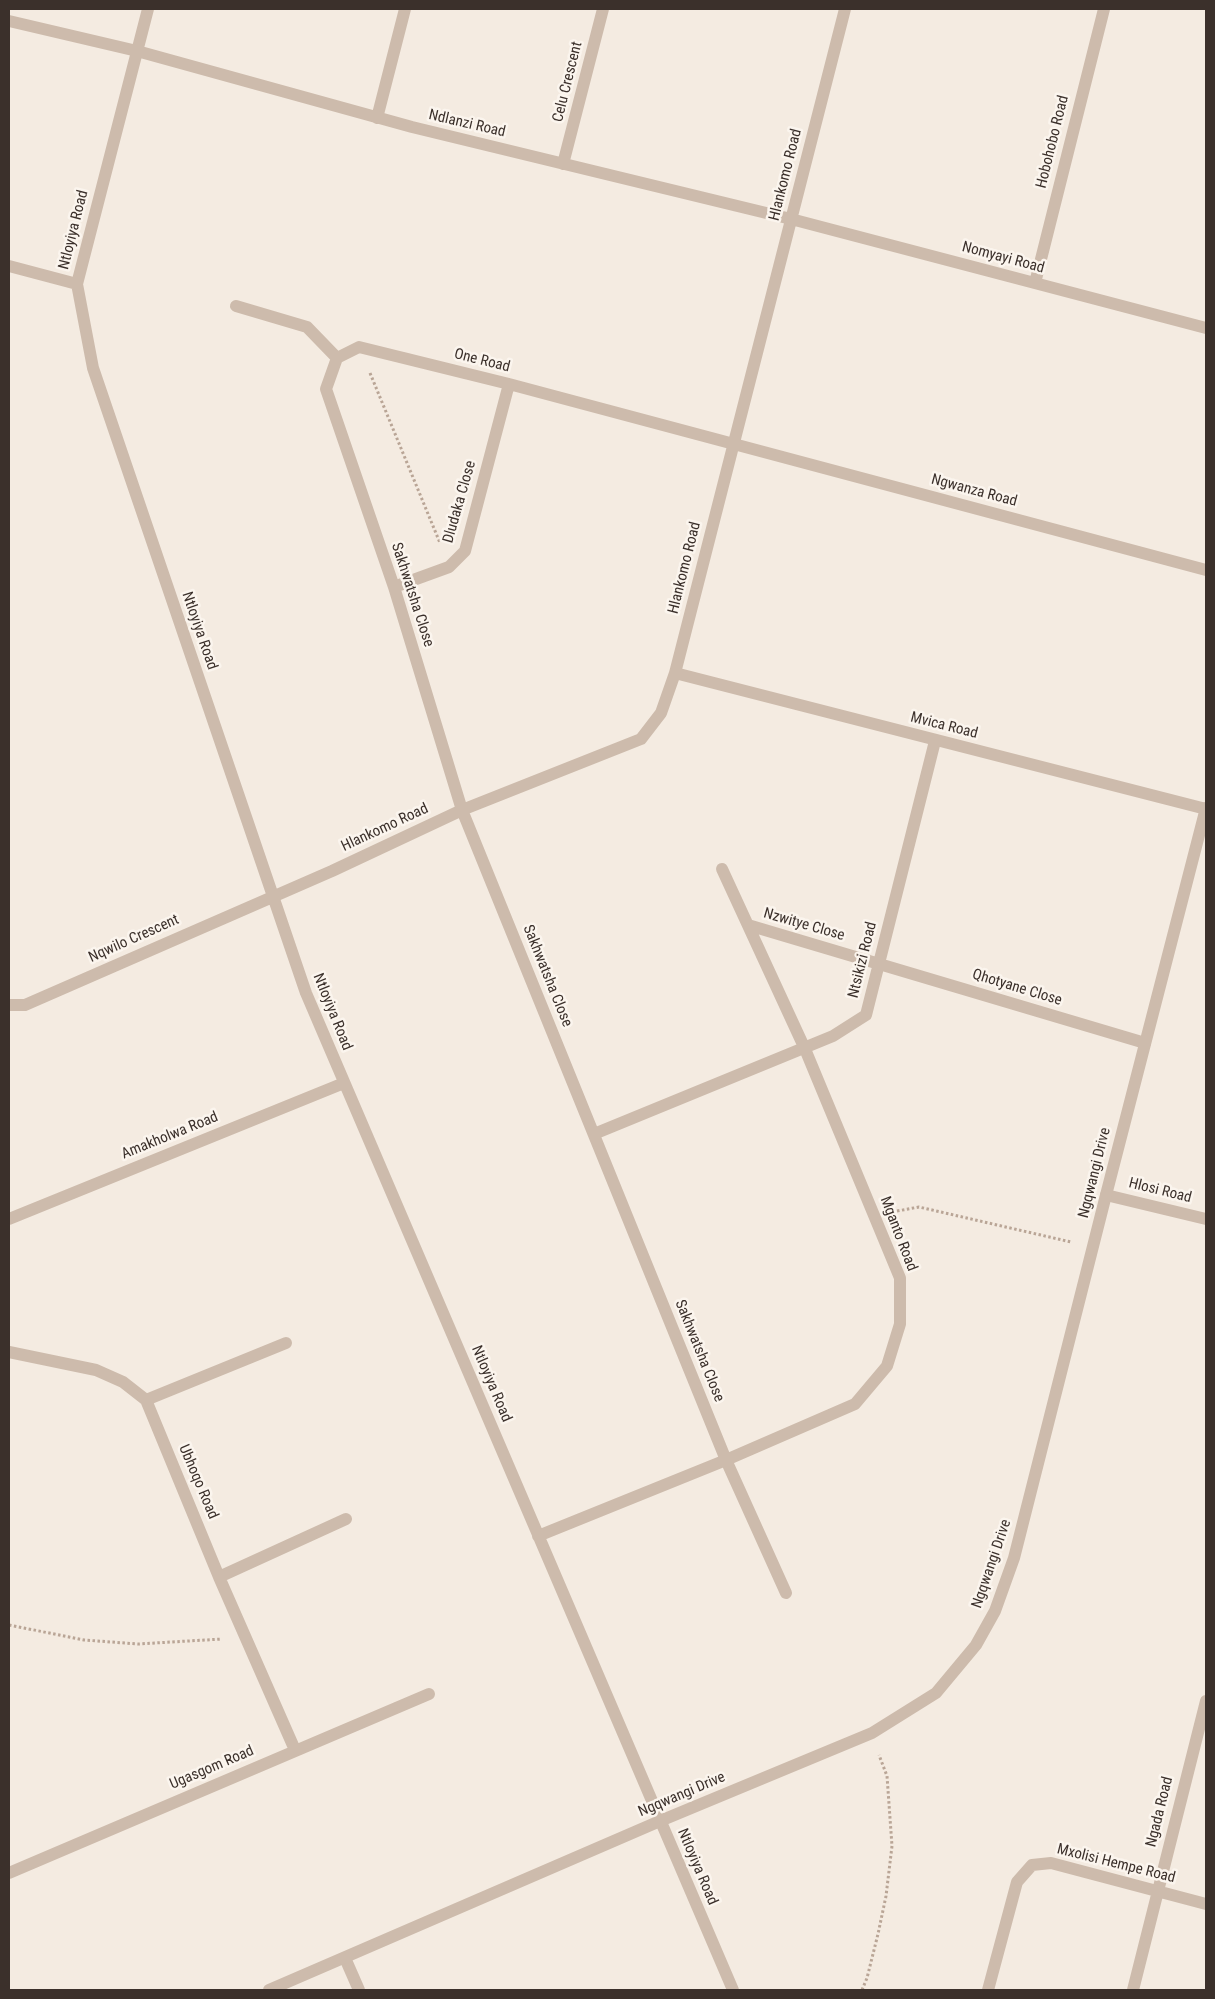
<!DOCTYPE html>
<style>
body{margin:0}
#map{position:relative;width:1215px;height:1999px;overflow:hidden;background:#f4ebe1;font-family:"Roboto Condensed",sans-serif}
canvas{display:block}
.frame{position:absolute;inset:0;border:10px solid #3b302b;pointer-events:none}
</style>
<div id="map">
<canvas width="1215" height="1999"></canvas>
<div class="frame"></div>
</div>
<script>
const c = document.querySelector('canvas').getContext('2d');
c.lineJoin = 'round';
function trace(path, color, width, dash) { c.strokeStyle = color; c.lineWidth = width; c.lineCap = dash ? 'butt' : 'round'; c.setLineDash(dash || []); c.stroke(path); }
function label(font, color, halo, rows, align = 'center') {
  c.font = font + ' "Roboto Condensed",sans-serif'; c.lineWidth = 5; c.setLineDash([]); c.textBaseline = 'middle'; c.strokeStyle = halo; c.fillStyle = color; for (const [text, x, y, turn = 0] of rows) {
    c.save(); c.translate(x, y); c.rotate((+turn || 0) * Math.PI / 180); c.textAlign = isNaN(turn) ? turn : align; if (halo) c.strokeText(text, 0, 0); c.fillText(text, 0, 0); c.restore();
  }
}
const path = new Path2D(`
 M370,373L440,543
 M897,1211L919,1207L1071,1242
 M9,1625L84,1640L138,1644L222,1639
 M862,1990L867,1978L878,1934L886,1896L892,1846L887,1776L879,1755`);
const minor = new Path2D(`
 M148,9L77,284L93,368L306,993L733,1990
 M9,21L137,51L412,127L791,219L1206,328
 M377,118L405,9
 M563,164L603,9
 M9,266L77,284
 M1035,283L1104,9
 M236,306L307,327L337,358L359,347L509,384L1206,570
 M337,358L326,389L394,587L462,810L726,1460L786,1593
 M394,587L449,567L465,551L509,384
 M675,673L1206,809
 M748,925L1145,1043
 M9,1005H25L332,871L462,810L641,739L661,713L675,673L845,9
 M594,1134L833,1036L866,1015L935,741
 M1106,1195L1206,1219
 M9,1219L344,1083
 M9,1352L96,1370L123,1382L146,1400L219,1577L295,1750
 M146,1400L286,1343
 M538,1536L726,1460L855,1404L887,1366L900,1324V1278L805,1049L722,869
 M219,1577L346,1519
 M9,1873L429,1694
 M345,1958L359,1990
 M988,1990L1017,1882L1032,1865L1051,1863L1206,1904
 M1133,1990L1206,1701`);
const tertiary = new Path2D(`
 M269,1990L660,1821L872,1733L936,1693L976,1645L995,1611L1014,1558L1106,1195L1206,808`);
const streetNames = [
 ["Celu Crescent",568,82,-76],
 ["Ndlanzi Road",467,124,13],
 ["Hobohobo Road",1053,142,-76],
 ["Hlankomo Road",786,175,-76],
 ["Ntloyiya Road",74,230,-76],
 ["Nomyayi Road",1003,258,15],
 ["One Road",482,361,14],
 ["Ngwanza Road",974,491,15],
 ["Dludaka Close",460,502,-74],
 ["Hlankomo Road",685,568,-76],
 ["Sakhwatsha Close",412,595,72],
 ["Ntloyiya Road",199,631,71],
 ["Mvica Road",944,726,14],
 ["Hlankomo Road",385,828,-25],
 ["Nzwitye Close",804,925,16],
 ["Nqwilo Crescent",134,939,-24],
 ["Ntsikizi Road",863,960,-76],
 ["Sakhwatsha Close",547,976,68],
 ["Qhotyane Close",1017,988,17],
 ["Ntloyiya Road",332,1012,68],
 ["Amakholwa Road",170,1136,-22],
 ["Ngqwangi Drive",1095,1173,-76],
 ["Hlosi Road",1160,1191,14],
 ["Mganto Road",898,1234,69],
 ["Sakhwatsha Close",699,1351,68],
 ["Ntloyiya Road",491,1384,67],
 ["Ubhoqo Road",198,1482,67],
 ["Ngqwangi Drive",992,1564,-71],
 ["Ugasgom Road",212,1768,-23],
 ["Ngqwangi Drive",682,1795,-23],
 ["Ngada Road",1160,1812,-76],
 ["Mxolisi Hempe Road",1116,1864,14],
 ["Ntloyiya Road",697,1867,67]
];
trace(path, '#b9a596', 3, [2.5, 2.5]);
trace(minor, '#cdbbac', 12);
trace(tertiary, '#cdbbac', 12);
label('15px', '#3b302b', '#fbf5ee', streetNames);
</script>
